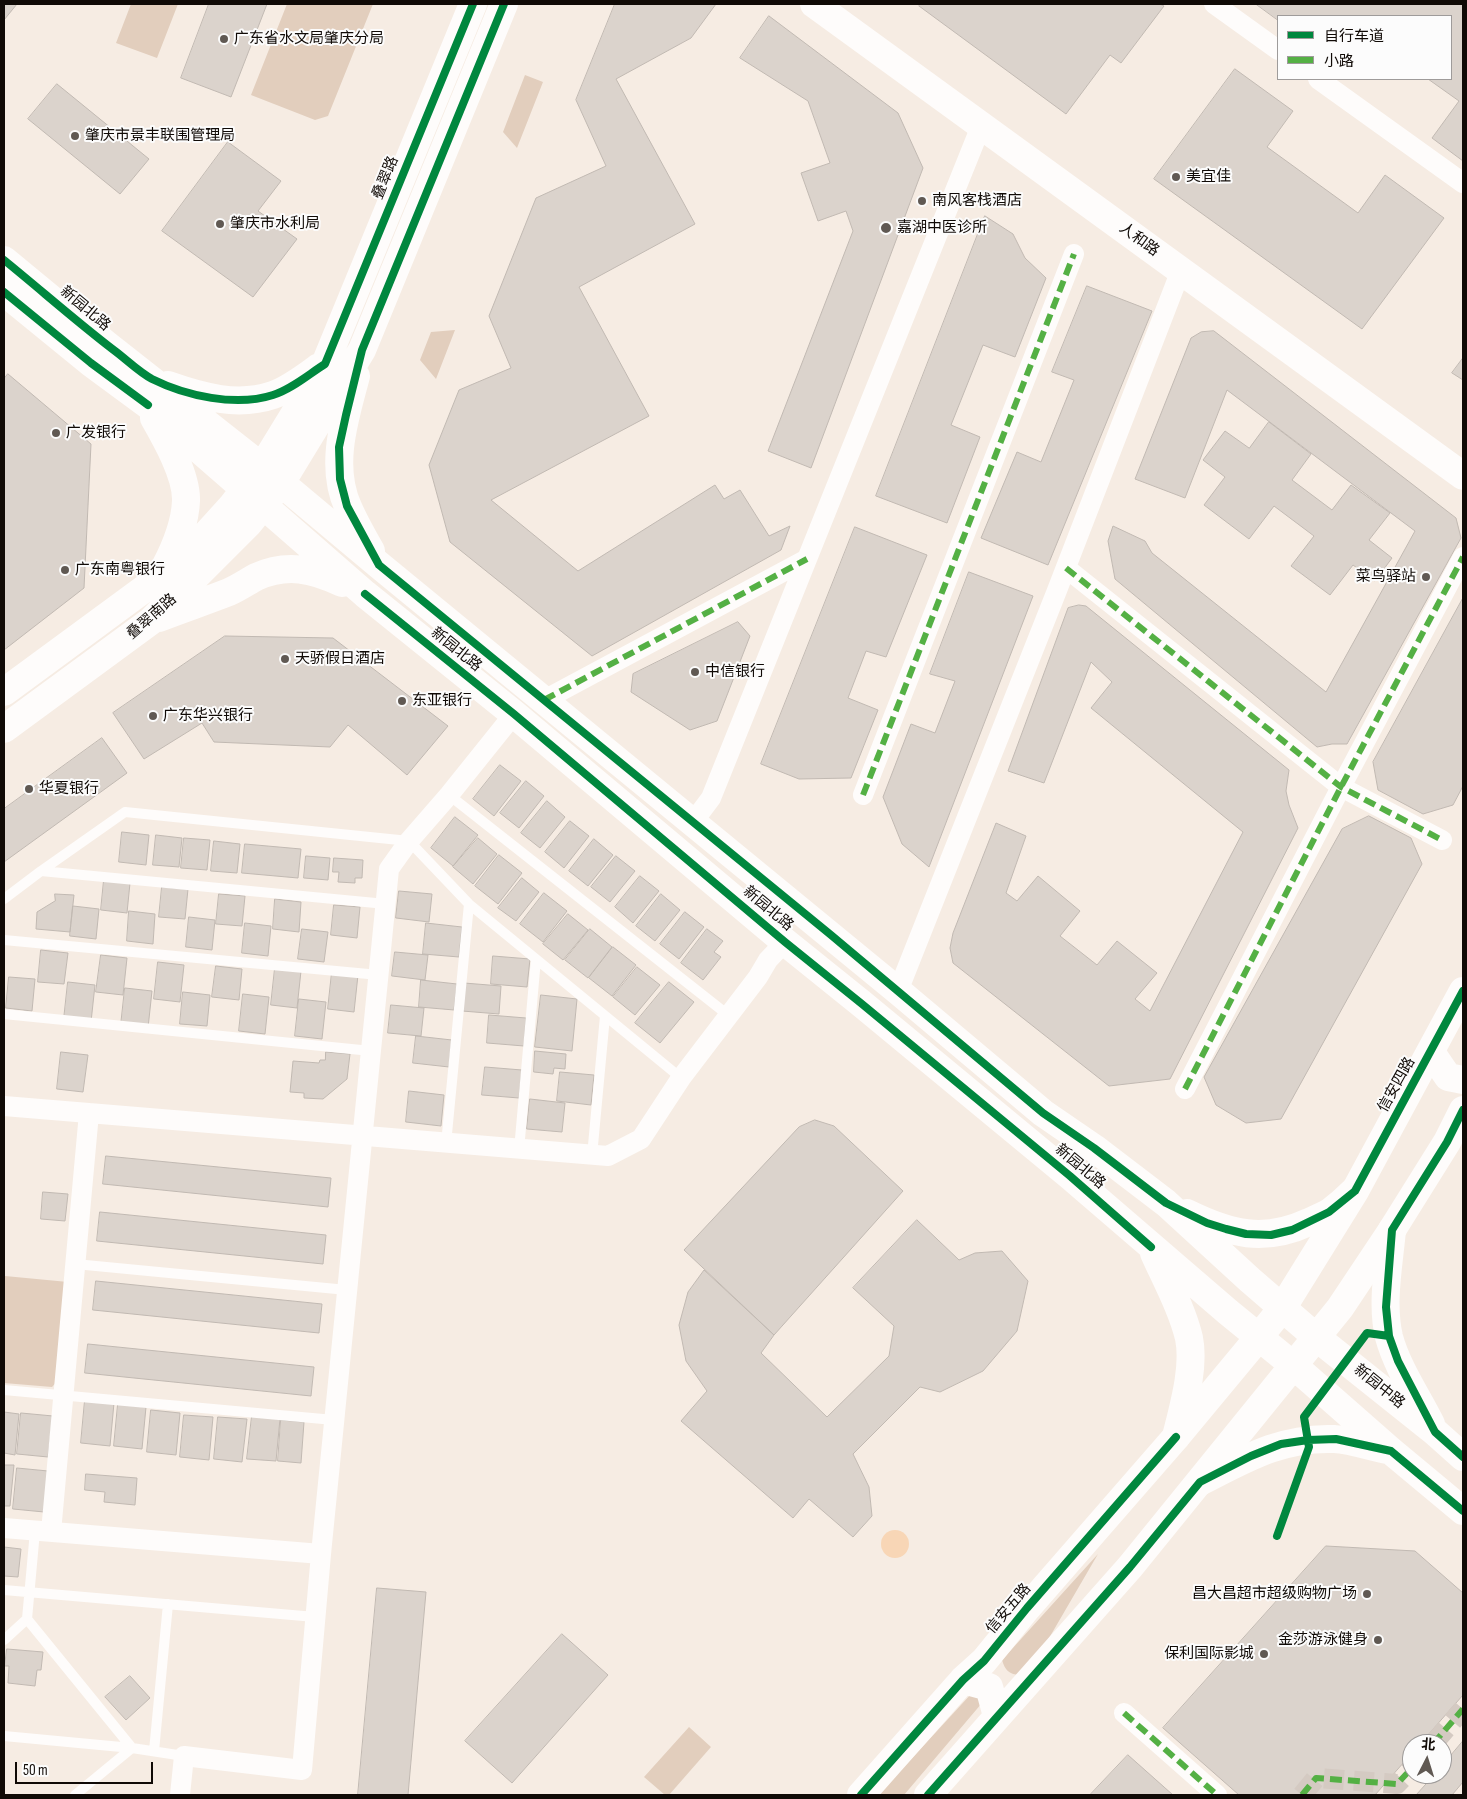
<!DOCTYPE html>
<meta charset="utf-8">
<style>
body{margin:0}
#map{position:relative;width:1467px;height:1799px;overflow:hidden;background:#f6ece3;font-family:"Sofia Sans Condensed","Noto Sans SC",sans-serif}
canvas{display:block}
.frame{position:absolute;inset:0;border:5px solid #100a06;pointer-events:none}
.legend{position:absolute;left:1277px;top:15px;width:175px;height:65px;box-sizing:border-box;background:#fcfcfc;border:1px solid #9e9b9a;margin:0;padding:6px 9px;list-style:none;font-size:15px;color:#100a06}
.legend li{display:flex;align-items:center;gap:10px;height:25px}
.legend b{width:25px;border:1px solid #9e9b9a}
.north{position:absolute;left:1402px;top:1734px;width:50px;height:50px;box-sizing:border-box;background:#fcfcfc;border:1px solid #9e9b9a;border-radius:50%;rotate:5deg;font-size:14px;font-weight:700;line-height:20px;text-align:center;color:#100a06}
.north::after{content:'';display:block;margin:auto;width:18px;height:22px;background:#605953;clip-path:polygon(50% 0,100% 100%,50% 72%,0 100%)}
.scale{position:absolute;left:15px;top:1762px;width:138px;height:22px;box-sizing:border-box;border:2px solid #100a06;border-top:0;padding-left:6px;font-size:15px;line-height:18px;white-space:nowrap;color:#100a06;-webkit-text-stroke:4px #fcfcfc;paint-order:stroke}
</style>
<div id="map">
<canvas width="1467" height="1799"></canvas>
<div class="frame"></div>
<ul class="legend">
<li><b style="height:6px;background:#00873e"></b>自行车道</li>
<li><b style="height:6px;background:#54b044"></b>小路</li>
</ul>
<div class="north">北</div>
<div class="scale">50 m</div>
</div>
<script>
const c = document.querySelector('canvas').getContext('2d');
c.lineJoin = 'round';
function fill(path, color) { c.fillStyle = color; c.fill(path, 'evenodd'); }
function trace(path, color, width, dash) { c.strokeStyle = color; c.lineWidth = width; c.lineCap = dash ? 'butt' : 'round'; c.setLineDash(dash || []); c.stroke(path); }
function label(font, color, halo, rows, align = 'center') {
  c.font = font + ' "Sofia Sans Condensed","Noto Sans SC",sans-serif'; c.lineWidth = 4; c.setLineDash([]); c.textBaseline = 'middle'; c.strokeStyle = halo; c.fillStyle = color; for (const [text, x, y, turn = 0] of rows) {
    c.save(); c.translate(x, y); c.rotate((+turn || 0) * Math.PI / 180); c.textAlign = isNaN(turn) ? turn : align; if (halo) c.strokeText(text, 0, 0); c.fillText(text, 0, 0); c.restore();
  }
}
const green = new Path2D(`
 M131,4H178L157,58L116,43Z
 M287,4H373L328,116L315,120L251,95Z
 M525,75L543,82L517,148L503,132Z
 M455,330L436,379L420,360L431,332Z
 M5,1276L68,1282L61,1377L52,1387L4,1383Z
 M1098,1554L1045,1645L1019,1675C1009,1674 1005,1670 1002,1660Z
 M972,1693L979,1694L982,1703L904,1795H878Z
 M689,1727L711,1747L669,1795H665L644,1777Z`);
const water = new Path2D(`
 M881 1544a14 14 0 1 1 28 0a14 14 0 1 1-28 0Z`);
const building = new Path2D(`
 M4,4H17L4,20Z
 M209,4H267L231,97L181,78Z
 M615,4H716L691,38L616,79L695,224L579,287L649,416L491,500L578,571L715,485L724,499L740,490L769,536L790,526L781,550L592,656L450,542L429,465L459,390L511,368L489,316L536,198L606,166L576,100Z
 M921,4H1160L1164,6L1121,63L1110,55L1066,114L919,6Z
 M1256,4H1463V161L1432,138L1459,101L1428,79H1451V16H1278V20Z
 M769,16L898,113L923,168L811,468L768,451L853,231L846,211L818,221L801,173L830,163L808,101L740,58Z
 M1235,69L1293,111L1267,147L1358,213L1385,175L1444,218L1362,329L1154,179Z
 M57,84L149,159L120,194L28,119Z
 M228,142L281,181L258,211L297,239L253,297L162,231Z
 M985,216L1013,234L1025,258L1046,278L1015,357L983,345L951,425L980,437L947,523L876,496Z
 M1087,286L1152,311L1048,565L981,538L1017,452L1041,462L1074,380L1052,372Z
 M1214,331L1456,518L1461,538L1347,744H1332L1317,747L1115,579L1108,541L1113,526L1145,541L1152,553L1326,692L1415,531L1227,390L1185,498L1135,479L1191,338L1201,332Z
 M1463,358V380L1452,373Z
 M8,374L91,444L84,588L4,650V379Z
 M1269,422L1311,454L1292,480L1332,510L1351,485L1390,513L1369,540L1392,558L1375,581L1353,565L1330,595L1291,566L1314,536L1274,506L1249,539L1204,505L1225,477L1203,460L1225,431L1249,448Z
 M855,527L927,555L886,657L866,651L848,698L878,710L851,778L799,779L761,764Z
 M969,572L1033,596L929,867L902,844L883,797L911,724L935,733L955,681L930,674Z
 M1463,598V786L1453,805L1423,814L1378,790L1373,762Z
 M1079,605L1086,606L1289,770L1286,791L1289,805L1298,828L1170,1079L1109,1086L953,963L950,948L953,933L996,823L1026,836L1006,893L1017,901L1038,876L1080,911L1060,936L1097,965L1117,941L1157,973L1135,999L1150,1011L1243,832L1091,708L1112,682L1091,662L1044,783L1008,771L1068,608Z
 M738,622L750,636L717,721L690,730L631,692L633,674Z
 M225,636L333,638L448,726L407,775L348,725L330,747L214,742L202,723L144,759L113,713Z
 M102,738L127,773L4,862V809Z
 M500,765L521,781L494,816L473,799Z
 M526,781L544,796L519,828L500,813Z
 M547,801L565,817L540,848L521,833Z
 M1369,816L1411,838L1422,864L1281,1119L1246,1123L1216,1105L1204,1077L1342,829Z
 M455,817L478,835L453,866L431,848Z
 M570,821L589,836L564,868L545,852Z
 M122,832L149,835L146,865L119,862Z
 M156,835L182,838L179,867L153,865Z
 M184,838L210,840L207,870L181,868Z
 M478,838L497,854L473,884L453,867Z
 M594,839L613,855L588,886L569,871Z
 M214,841L240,844L237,873L211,871Z
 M245,844L301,849L298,878L242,873Z
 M499,855L522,873L498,904L475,886Z
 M306,856L330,858L328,880L304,878Z
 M616,856L635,871L610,902L591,887Z
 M334,858L363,860L362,878H355V883L338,882L339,872H333Z
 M640,876L659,891L633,923L615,907Z
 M522,878L539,892L516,921L498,908Z
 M104,880L130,883L127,913L101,910Z
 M162,887L188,889L185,919L159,917Z
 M399,891L432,894L429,922L396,918Z
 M544,893L567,911L543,942L520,924Z
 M55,894L74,895L70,932L36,929L37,912L55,901Z
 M219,894L245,896L242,926L216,924Z
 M661,894L680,910L655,941L636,926Z
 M275,899L301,902L299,932L273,929Z
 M334,905L360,907L357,938L331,935Z
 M73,906L99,909L96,939L70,936Z
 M129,911L155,914L153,944L127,941Z
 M685,912L704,927L679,959L660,944Z
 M568,914L588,930L563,960L543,944Z
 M189,917L215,920L212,950L186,947Z
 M245,923L271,926L268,956L242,953Z
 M426,923L462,927L459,957L423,954Z
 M302,929L328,932L324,962L298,959Z
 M590,929L612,947L588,978L565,960Z
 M707,929L723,941L714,952L721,957L703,980L681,963Z
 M613,947L636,965L612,996L589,978Z
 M41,950L68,953L64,984L38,982Z
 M395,952L428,955L425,980L392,976Z
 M101,955L127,958L123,995L96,992Z
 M493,956L530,959L527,987L491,984Z
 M158,962L184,965L180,1002L154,999Z
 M216,966L242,969L239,1000L212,997Z
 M637,967L660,985L635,1015L613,997Z
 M275,968L301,971L297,1008L271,1005Z
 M332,972L358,975L354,1012L328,1009Z
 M9,977L35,979L32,1011L6,1008Z
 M421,980L457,984L454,1010L419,1007Z
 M68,982L95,985L91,1022L64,1019Z
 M669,982L694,1002L660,1043L635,1023Z
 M464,983L501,986L499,1014L462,1011Z
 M125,988L152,991L148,1028L121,1025Z
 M183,992L210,995L207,1026L180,1024Z
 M243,994L269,997L265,1034L239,1031Z
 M541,995L577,999L572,1051L535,1047Z
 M299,999L326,1002L322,1039L295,1036Z
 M391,1005L424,1008L421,1036L388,1033Z
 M489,1015L526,1018L524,1046L487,1043Z
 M416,1036L452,1040L449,1067L413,1063Z
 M535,1051L566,1054L565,1069L554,1068L553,1074L534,1072Z
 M61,1052L88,1055L83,1092L57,1089Z
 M326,1052L350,1054L347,1079L323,1099L304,1098V1093L290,1092L293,1061L319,1063L320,1060H325Z
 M485,1067L522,1070L519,1098L482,1095Z
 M560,1072L594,1075L591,1105L557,1101Z
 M409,1091L444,1095L441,1126L406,1122Z
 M530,1099L565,1103L562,1132L527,1129Z
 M815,1120L834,1126L903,1191L774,1335L684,1250L799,1127Z
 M106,1156L331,1178L328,1207L103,1184Z
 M43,1192L68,1194L65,1221L41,1219Z
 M100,1212L326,1235L323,1264L97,1241Z
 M917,1220L959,1260L975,1253L1002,1251L1028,1281L1017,1331L983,1371L940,1392L920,1387L853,1454L869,1487L872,1516L853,1537L809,1499L793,1518L681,1421L707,1391L686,1361L679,1325L688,1292L704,1270L774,1335L761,1353L827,1417L889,1356L894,1326L853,1288Z
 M96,1281L322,1304L319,1333L93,1310Z
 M88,1344L314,1367L311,1396L85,1373Z
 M85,1400L114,1403L110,1446L81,1443Z
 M118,1404L146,1407L142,1449L114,1446Z
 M151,1410L180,1413L176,1455L147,1452Z
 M4,1412L19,1414L15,1455L4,1453Z
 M21,1413L53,1416L48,1457L17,1454Z
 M184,1415L213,1417L209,1460L180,1457Z
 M252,1416L280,1419L276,1461L247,1459Z
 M218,1417L247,1419L242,1462L214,1459Z
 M281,1420L304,1422L301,1463L278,1461Z
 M4,1465H14L10,1506H4Z
 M17,1468L48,1471L44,1512L13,1509Z
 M86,1474L137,1478L135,1505L104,1502L105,1492L85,1490Z
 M1326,1546L1415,1551L1463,1593V1695L1420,1744H1412V1753L1375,1795H1239L1163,1728Z
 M4,1547L21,1549L18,1577L4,1576Z
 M377,1588L426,1592L408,1795H358Z
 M562,1634L608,1675L512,1783L465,1741Z
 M7,1649L43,1652L41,1670H37L35,1686L8,1683L9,1666H5Z
 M130,1676L150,1698L126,1720L105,1697Z
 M1463,1741V1782L1452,1795H1416L1435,1774H1442V1766Z
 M1128,1755L1173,1795H1090Z`);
const streetTunnel = new Path2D(`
 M1433,1744L1463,1709
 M1302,1795L1316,1778L1397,1784L1412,1768`);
const lane = new Path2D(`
 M449,795L728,1015
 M41,871L386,904
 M4,899L41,871L125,812L409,841L469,904L681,1078
 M4,940L379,975
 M4,1014L371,1051
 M446,1144L469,904
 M519,1150L536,959
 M592,1156L605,1016
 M75,1264L347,1290
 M4,1390L334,1420
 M4,1590L315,1617
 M27,1619L35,1531
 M4,1640L27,1619L132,1748L75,1795
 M4,1736L132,1748L184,1756
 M154,1751L168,1604`);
const street = new Path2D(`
 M1214,4L1278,50
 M1318,79L1463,183
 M1066,568L1341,787L1442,840
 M544,700L807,559
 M863,795L1074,254
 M693,822L711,798L981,126
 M898,991L1056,593L1181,270
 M1185,1089L1341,787L1463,557
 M4,1106L608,1156L641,1139L681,1078L758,977L768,960L785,942
 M4,1528L321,1554
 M51,1532L89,1113
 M1124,1713L1217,1795
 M180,1795L184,1756L302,1770L321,1554L389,869L409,841L449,795L514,714`);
const secondary = new Path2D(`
 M814,4L1463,476
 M4,260L107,345L262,467L379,565L898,991L1043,1113L1094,1148L1166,1203L1250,1280L1316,1337L1435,1432L1463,1457
 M4,292L91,363L148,405L365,594L514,714L785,942L862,1004L1070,1176L1228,1312L1293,1365L1391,1451L1463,1511
 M356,376C345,418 329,465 348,507C355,523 363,537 371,551
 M168,385C202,397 238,407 273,395C290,389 305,377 319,367
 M154,418C166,439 187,476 186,501C185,524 176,546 165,567
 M159,618C182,609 206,601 229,592C238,588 247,582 256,577C287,563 313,569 342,583
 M4,692L159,578L202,539L231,507L262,467L325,364L473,4
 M4,729L151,621L249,523L281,483L362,350L504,4
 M1187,1213C1230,1234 1264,1243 1309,1222C1316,1219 1323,1216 1330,1212C1338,1206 1346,1199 1353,1192
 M1392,1230C1389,1264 1381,1303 1389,1337C1397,1367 1417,1396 1431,1424
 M1154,1253C1166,1280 1182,1309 1189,1338C1195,1368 1183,1408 1176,1437
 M1200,1482C1245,1459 1281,1437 1334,1439C1352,1440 1371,1447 1387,1450`);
const primary = new Path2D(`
 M1431,1052L1448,1077L1463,1080
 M963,1680L989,1687L997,1716
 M861,1795L963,1680L984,1661L1027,1608L1176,1437L1259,1337L1283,1307L1355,1191L1463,991
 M928,1795L1130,1567L1340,1308L1392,1230L1447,1142L1463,1110`);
const quiet = new Path2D(`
 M1066,568L1341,787L1442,840
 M544,700L807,559
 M863,795L1074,254
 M1185,1089L1341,787L1463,557
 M1124,1713L1217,1795
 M1433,1744L1463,1709
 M1302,1795L1316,1778L1397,1784L1412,1768`);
const cycleway = new Path2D(`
 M504,4L362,350L346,415L339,447L340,479L347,506L379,565L831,935L1043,1113L1094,1148L1166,1203L1207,1223L1226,1229L1246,1234L1271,1235L1292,1230L1329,1212L1355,1191L1463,991
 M4,260C41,290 77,322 115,351C127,360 139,372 152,379C186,396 236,407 273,395C292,389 309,374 325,364L473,4
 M4,292L91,363L148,405
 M365,594L514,714L785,942L862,1004L1070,1176L1151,1247
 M1463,1110L1447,1142L1392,1230L1386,1307L1389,1336L1398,1361L1435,1432L1463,1457
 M1277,1536L1309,1447L1304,1417L1367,1333L1389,1336
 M861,1795L963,1680L984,1661L1027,1608L1176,1437
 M928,1795L1130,1567L1200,1482L1251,1456L1281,1444L1308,1440L1336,1439L1391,1451L1463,1511`);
const markers = [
 [224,39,5,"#605953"],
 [75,136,5,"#605953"],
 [1176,177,5,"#605953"],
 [922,201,5,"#605953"],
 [220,224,5,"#605953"],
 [886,228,6,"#605953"],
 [56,433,5,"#605953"],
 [65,570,5,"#605953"],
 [1426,577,5,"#605953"],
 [285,659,5,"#605953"],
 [695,672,5,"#605953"],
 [402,701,5,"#605953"],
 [153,716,5,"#605953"],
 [29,789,5,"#605953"],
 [1367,1594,5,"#605953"],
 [1378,1640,5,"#605953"],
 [1264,1654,5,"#605953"]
];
const poiNames = [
 ["广东省水文局肇庆分局",234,39],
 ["肇庆市景丰联围管理局",85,136],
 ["美宜佳",1186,177],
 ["南风客栈酒店",932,201],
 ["肇庆市水利局",230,224],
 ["嘉湖中医诊所",897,228],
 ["广发银行",66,433],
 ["广东南粤银行",75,570],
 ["菜鸟驿站",1416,577,"right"],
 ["天骄假日酒店",295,659],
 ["中信银行",705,672],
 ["东亚银行",412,701],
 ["广东华兴银行",163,716],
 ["华夏银行",39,789],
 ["昌大昌超市超级购物广场",1357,1594,"right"],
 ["金莎游泳健身",1368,1640,"right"],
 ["保利国际影城",1254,1654,"right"]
];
const streetNames = [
 ["叠翠路",386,178,-68],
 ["人和路",1139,240,36],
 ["新园北路",85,309,40],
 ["叠翠南路",152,617,-41],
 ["新园北路",456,650,39],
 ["新园北路",768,909,40],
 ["信安四路",1397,1085,-61],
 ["新园北路",1080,1167,40],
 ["新园中路",1379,1387,39],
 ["信安五路",1009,1609,-50]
];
fill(green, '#e2cebd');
fill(water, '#f8d6b6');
fill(building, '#dbd3cc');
trace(building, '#c1b9b2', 1);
trace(streetTunnel, '#d4cac2', 20, [20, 10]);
trace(lane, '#fefcfb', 10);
trace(street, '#fefcfb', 20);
trace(secondary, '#fefcfb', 28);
trace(primary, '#fefcfb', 28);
trace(quiet, '#54b044', 6, [12, 6]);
trace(cycleway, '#00873e', 8);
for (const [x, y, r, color] of markers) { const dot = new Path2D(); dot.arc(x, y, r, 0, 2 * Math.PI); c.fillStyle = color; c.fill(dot); trace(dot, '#fcfcfc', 2); }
label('15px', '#100a06', '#fcfcfc', poiNames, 'left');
label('15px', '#100a06', '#fcfcfc', streetNames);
</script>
